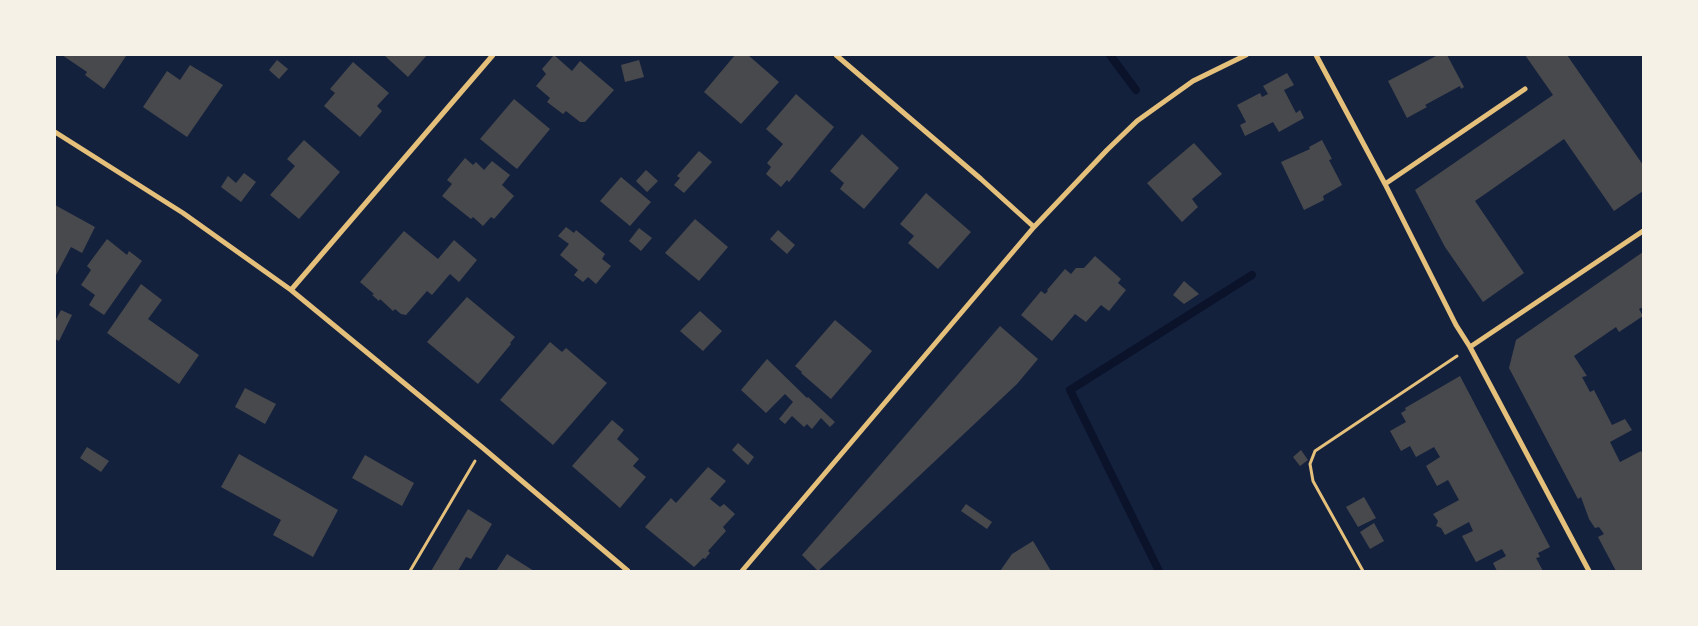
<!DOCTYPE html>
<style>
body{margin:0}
#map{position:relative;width:1698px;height:626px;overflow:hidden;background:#14213d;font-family:"Varela Round",sans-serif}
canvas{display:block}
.frame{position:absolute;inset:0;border:56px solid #f6f1e7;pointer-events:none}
</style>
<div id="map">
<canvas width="1698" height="626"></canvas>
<div class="frame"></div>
</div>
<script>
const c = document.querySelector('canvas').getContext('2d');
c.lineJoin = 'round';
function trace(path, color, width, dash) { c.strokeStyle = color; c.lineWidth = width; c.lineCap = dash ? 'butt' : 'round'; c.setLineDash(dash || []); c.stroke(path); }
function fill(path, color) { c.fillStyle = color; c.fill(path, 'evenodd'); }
const stream = new Path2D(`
 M1110,55L1136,90
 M1159,571L1070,390L1252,275`);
const building = new Path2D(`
 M62,55H124L126,56L104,89L85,75L87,72Z
 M384,55H427L408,77Z
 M554,55L572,71L580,61L614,90L585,122H580L566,111L563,114L547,102L550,98L536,86L546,74L542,69Z
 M735,55H748L779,82L741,124L704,92Z
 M1438,55H1447L1464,87L1461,89L1460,86L1425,105L1427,107L1407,118L1388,81Z
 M1525,55H1567L1643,165V191L1614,211L1564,139L1475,201L1524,273L1483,302L1445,247L1415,190L1553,95Z
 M277,60L288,69L279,79L269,70Z
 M639,60L644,77L625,82L621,65Z
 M353,62L389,93L377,106L382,111L360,137L324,106L335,93L330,89Z
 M190,65L223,85L187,137L143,107L167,71L180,80Z
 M1287,73L1294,85L1284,90L1296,113L1300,110L1304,118L1279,132L1273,122L1245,136L1240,125L1246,122L1237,105L1260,93L1262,97L1268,94L1263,86Z
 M796,94L834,127L789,182L787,180L781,187L766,174L771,167L767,163L783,144L766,129Z
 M514,99L550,129L517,169L480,139Z
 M862,134L899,168L864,209L840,189L844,183L830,171Z
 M304,140L340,172L299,219L270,195L295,166L287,159Z
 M1322,140L1332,159L1329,160L1342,185L1323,196L1324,200L1304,210L1281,162L1310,149L1309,147Z
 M1194,143L1222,174L1192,199L1198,207L1182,222L1147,183Z
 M699,151L712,162L684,193L674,185L680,178L677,176Z
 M465,158L473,165L476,162L484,170L492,161L510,175L502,185L514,196L494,219L491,217L483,226L473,217L471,219L442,196L452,184L447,180Z
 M646,170L658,181L647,192L636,181Z
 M244,173L256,182L241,202L221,187L228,176L236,183Z
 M621,177L651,202L630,226L600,201Z
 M926,193L971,232L938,269L908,243L914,236L900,224Z
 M55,205L95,227L82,253L71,247L55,277Z
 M695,219L728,247L699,281L665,253Z
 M566,227L574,233L576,230L605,254L602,259L611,266L596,284L588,277L583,282L574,275L578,270L560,255L569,244L558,236Z
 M639,228L652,238L641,251L629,241Z
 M778,230L795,245L787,254L770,239Z
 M404,231L438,259L454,240L477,260L459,282L450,274L432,295L427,291L406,315L401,314L395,309L393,311L380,299L379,301L372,295L374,294L360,282Z
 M107,239L127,255L129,251L142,261L104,315L89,305L95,295L81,285L91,270L87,266Z
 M1643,252V307L1639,309L1643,316L1619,332L1616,327L1574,356L1587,376L1582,377L1590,392L1594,390L1612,425L1625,419L1632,430L1610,442L1620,462L1641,451L1643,455V571H1616L1598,537L1604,534L1599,527L1595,528L1589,519L1581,497L1578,499L1509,368L1516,340Z
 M1095,256L1121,279L1118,283L1126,290L1109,311L1101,305L1086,322L1075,314L1052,341L1021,315L1041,291L1045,294L1048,291L1047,290L1065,269L1071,274L1076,268H1084Z
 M1184,281L1199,294L1184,304L1173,295Z
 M141,284L162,300L148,319L199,355L179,384L107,333Z
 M467,297L515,337L510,343L511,344L478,384L427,342Z
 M61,310L72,315L59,341L55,339V321Z
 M700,311L722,331L703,351L680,331Z
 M835,320L872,351L831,399L801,373L802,372L795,366Z
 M1000,326L1038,359L1017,384L818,571L802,555Z
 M550,342L562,352L566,348L607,383L553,445L500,400Z
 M767,359L807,398L808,397L835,422L830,427L821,418L812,429L807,424L804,427L792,416L785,424L779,419L793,402L785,394L766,413L741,390Z
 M1460,376L1550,547L1538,553L1540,557L1536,558L1543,571H1497L1493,563L1506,556L1502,549L1476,562L1462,536L1473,531L1469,522L1445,535L1441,528L1436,526L1438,521L1433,514L1459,500L1448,480L1437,486L1426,466L1440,457L1434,447L1416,457L1410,446L1401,451L1390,431L1406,422L1401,413L1406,410L1405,408Z
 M245,388L276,404L265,424L235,407Z
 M612,420L624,430L617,439L639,459L633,466L646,477L620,508L572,466Z
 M738,443L754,457L748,465L732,450Z
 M87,447L109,461L101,472L80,458Z
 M1301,450L1308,460L1300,466L1293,457Z
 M239,454L338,510L313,557L273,535L281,520L221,487Z
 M365,455L414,483L402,506L352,478Z
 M708,467L726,481L710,499L720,507L724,504L735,514L723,527L726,531L708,551L710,553L705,559L703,558L694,567L645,527L671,498L676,503Z
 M1364,497L1376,518L1358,527L1346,507Z
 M966,504L992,522L987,529L961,511Z
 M468,509L492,524L471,559L466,557L458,571H431Z
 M1374,523L1384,541L1370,549L1360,532Z
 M1033,541L1051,571H1000L1012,554Z
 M507,554L534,571H496Z`);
const path = new Path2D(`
 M410,571L475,461
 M1363,571L1313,481L1310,464L1315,451L1457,356`);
const minor = new Path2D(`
 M836,55L981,179L1034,227
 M1316,55L1385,184L1456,325L1470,347L1589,571
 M55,132L183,213L291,290L483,448L628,571
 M1385,184L1525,89
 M291,290L493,55
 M1470,347L1643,231
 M742,571L1034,227L1107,150L1137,121L1193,81L1246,55`);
trace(stream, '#0b132b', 8);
fill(building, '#48494c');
trace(path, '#e5c07b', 3);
trace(minor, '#e5c07b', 5);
</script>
